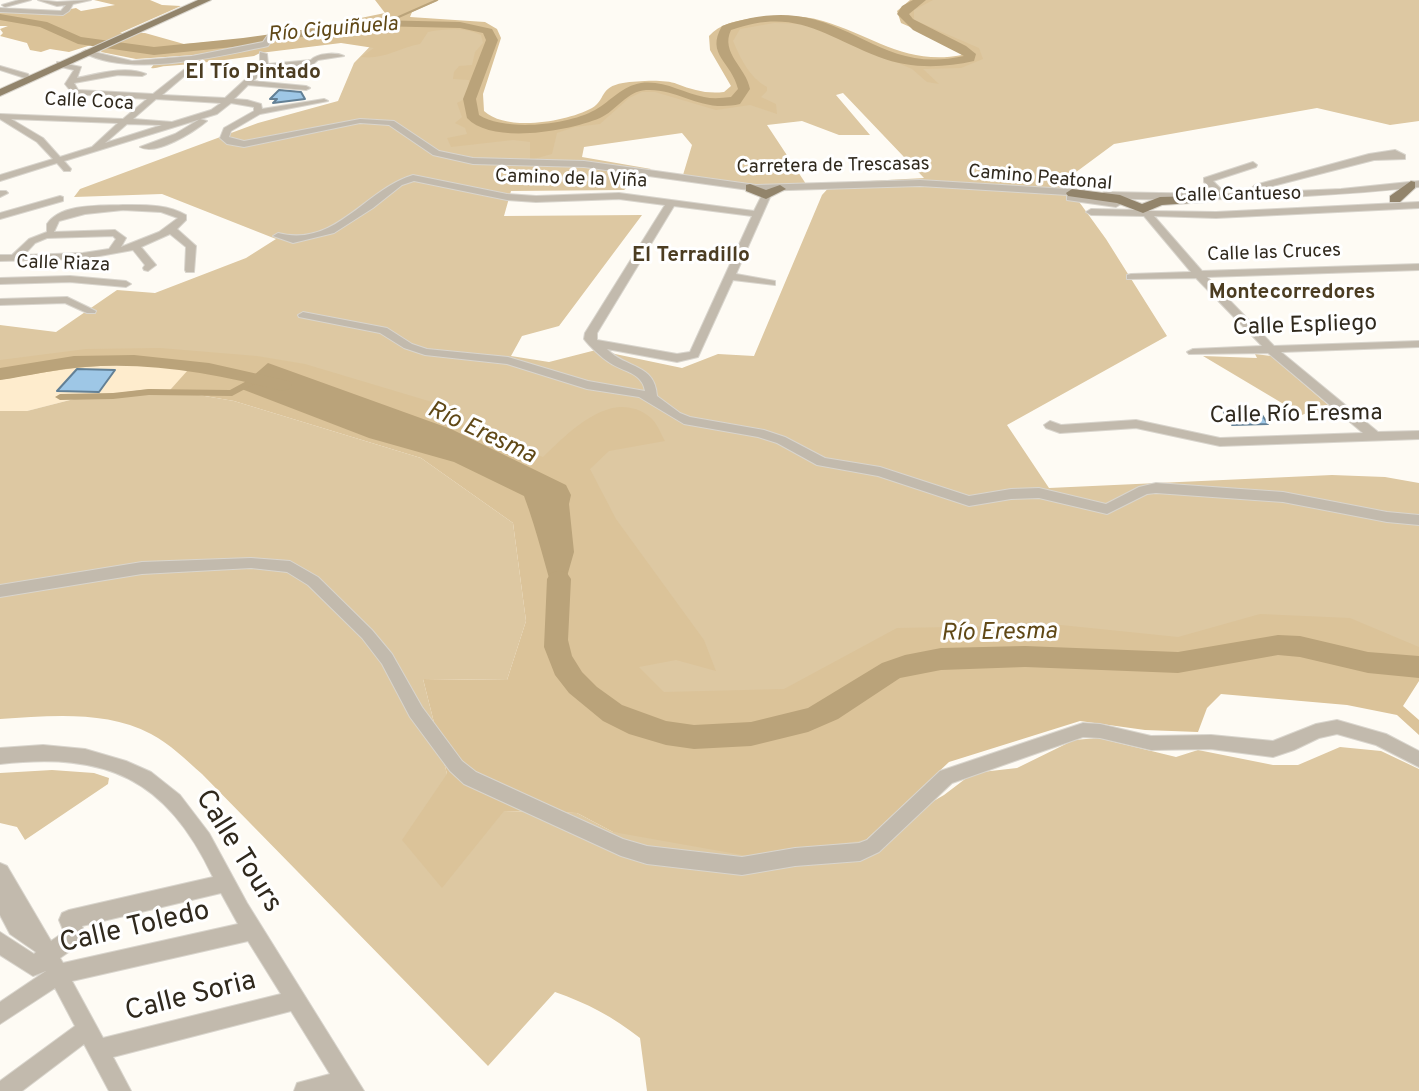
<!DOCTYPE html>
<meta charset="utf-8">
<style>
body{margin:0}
canvas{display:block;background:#fefbf4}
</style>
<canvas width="1419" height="1091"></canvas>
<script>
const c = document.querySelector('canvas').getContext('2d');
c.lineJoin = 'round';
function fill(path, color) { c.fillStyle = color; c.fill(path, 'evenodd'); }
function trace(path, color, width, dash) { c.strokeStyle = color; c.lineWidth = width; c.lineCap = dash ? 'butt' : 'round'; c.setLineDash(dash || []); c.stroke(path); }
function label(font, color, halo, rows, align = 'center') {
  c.font = font + ' Overpass,sans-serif'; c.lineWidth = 6; c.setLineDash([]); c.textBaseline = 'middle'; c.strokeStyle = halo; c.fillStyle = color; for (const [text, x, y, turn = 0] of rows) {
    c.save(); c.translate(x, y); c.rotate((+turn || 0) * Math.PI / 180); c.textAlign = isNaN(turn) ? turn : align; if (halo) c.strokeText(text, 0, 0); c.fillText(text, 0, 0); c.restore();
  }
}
const built = new Path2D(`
 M106,365L151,366L189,370L170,390L148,389L74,399L27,411H0V380L73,366Z`);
const green = new Path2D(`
 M921,0H1419V121L1390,125L1317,108L1114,144L1064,181L1106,239L1167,336L1007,425L1049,488L1332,475L1385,477L1419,483V667L641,729L548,507L413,432L172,365L84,361L0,374V325L56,332L117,290L155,293L246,258L276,239L162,194L74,197L80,189L258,123L338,101L354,63L387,29L385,23L488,31L469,103L489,126L562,125L631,89L735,101L726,28L795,19L924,63L970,54L903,14ZM843,93L924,178L833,183L822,195L754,356L718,354L682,368L596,350L549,362L511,356L522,336L559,326L642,215L504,216L511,191L624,190L651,169L582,157L584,147L682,133L692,145L683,175L760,185L806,184L767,125L802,121L839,135H870L836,95Z
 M1255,354L1271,356L1341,416L1309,412L1302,415L1203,356L1257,358Z
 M148,389L170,390L234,401L421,458L513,523L526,621L507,680L423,679L447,774L504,811L577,813L613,832L866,840L944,795L973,773L1017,768L1074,740L1098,738L1176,757L1198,750L1273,765H1298L1340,747L1381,751L1419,769V1091H647L640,1038C613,1017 587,1003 555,992L488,1066L202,774C186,760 170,744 151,734C105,710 50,716 0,719V411H27L74,399Z
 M52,770L94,773L109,778L108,784L25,840L17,827L0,823V773Z`);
const forest = new Path2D(`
 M94,0H150L162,5L181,6L120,33H145L184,44L198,43L268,37L385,13L375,0H439L412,12L410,17L485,22L497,29L501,38L483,94L484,111C507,132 566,122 592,108C606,100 599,87 623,83C638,81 664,79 677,84C693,90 706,94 724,92L731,86L710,50L709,36C720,24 732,22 748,19C772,15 799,14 823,21C873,36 907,66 962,55L949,44L901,23L897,11L910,0H933L914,10V20L979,48L983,59L961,68L923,69L939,84L927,82L912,69L809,24L774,23L740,29L733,41C741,59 749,77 767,87V91L761,97L776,104L777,114L750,105L716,110L655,92H642L629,98L600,124L575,127L557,133L552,154L530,160V142L513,140L451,147L447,138L467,134L465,128L455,123L462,117L457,103L468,97L469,80L453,79L454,72L459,66L472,65L475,52L483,43L481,35C464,27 446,29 428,32L420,44C399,48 383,60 361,57L374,48L341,43L260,53L254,56C225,60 196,64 167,66C161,66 157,69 151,68L155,63L264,46L275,41L194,55L136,59L101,52L103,47L91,45L69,52L50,49L41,52L30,50L27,43L0,36L3,33L0,29L8,26H0V12H55L76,8L81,11L115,5Z
 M160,348L257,356L305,364L442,405L466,428L543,457C570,431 613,386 651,418C657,423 661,434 665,441L609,451L590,469L616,519L704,640L716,671L676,660L639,667L664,692L784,689L897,628L1061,625L1178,637L1260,614L1350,618L1419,647V681L1403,706L1419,720V735L1397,715L1347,705L1221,694L1207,708L1198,732L1145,730L1080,721L949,762L866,840L748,856L613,832L577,813L504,811L442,888L402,840L447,774L423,679L507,680L526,621L513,523L421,458L234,401L170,390L188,370C124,359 63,368 0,380V360L86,349Z`);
const water = new Path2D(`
 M268,363L451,429L566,485L571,495L569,504L574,552L558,608C546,571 538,533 524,496L454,462L369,438L239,388Z`);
const stream = new Path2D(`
 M385,23L437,0`);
const canal = new Path2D(`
 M254,377L258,378V382L232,396L149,395L113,399L60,400L55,397L60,394L113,393L149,389L230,390Z`);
const river = new Path2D(`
 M913,0H926L909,14L913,19L966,46L976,54L974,61C943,68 910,69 879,57C823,35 795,7 731,30C720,53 746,67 750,89L740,104C700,113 679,88 646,90C627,91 616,111 600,118C569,131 492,145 467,118L463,99L486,40L483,33L460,28L374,26L243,46L154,55L78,44L40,27L0,20V14L47,22L81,37L154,47L243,38L374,20L460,22L492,29L498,40L476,99L479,115C506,132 568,125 595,110C611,101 622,86 641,83C664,80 683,93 704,97C713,99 722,98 731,97L738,89C732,62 705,55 722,26C745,18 771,13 796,16C860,24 889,73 964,56L913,30L897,14L902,6Z
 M134,355L209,363L289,381L292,385L289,389L282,391C218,374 152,362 85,367C56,369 28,376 0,380V368L74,356Z
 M559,570L567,573L571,579L568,640L572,656L582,672L597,687L622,705L666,721L694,725L751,722L808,708L882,663L905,655L941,648L1025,646L1178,652L1278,635L1300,636L1368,652L1419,656V678L1368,673L1300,657L1278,655L1178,673L1025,667L941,670L900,678L838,719L808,732L751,746L694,749L666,745L629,734L603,721L569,693L555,675L544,647L547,579L551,573Z`);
const building = new Path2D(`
 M279,90L301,92L305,99L273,103L277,99H270Z
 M77,369L115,370L99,392L57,391Z
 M1222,409H1258L1268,424L1232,425Z`);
const minor = new Path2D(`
 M19,0H31L5,7L2,5Z
 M38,0L57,2L91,0L73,4L69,11L63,15L0,12V8L61,11L66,5L57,6Z
 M270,32L277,34L268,46C216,57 130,78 82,52L86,50L132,61L192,56L263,42Z
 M260,52L267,54L268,64L311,60C317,53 336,52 344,56L318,60L300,75L296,73L305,65L266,69L253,81L306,86L310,88L306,90L248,85L234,99L247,100L261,104L262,109L324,99L328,101L260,114L231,131L229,137L244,141L360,119L394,121L439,151L473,158L584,161L756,185L920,180L1084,190L1089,193L1084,196L920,186L756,191L584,167L473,164L433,155L389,125L360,123L244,147L227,144L220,138L224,128L254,111V107L231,103L217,114L64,161L71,169L70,171H64L57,163L0,181V175L53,159L37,142L0,119V114L123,119L147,99L73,94L65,84L74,70L57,66V62L81,67L77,78C97,74 126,65 146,74L142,76L118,75L74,83L78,90L153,94L186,68H189V72L162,95L225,98L260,66ZM156,99L221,103L211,110L172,122L133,119ZM11,119L118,123L92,147L60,157L43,138ZM127,124L162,125L105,143Z
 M0,66L28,74L29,76L25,78L0,70Z
 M200,119L207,121C194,132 156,156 140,147L175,134Z
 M1395,150L1405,155V159L1374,160L1261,189L1255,193L1250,190L1255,185L1369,154Z
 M1253,162L1257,165L1256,167L1213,181L1226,194L1341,189L1419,181V187C1314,198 1209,202 1104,198L1099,195L1104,192L1216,194L1204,182V178Z
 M413,175L507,194L536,196L619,193L754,211L763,193H769L771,195L736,274L775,281V285L733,280L698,357L677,362L607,349C626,369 655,363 657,396L680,413L690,417L764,430L785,437L825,458L880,467L969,496L1011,489L1039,488L1106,504L1139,487L1156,483L1283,492L1387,512L1419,515V525L1387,522L1283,502L1156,493L1147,494L1107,514L1039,498L1011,499L969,506L878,476L817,465L777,443L758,437L684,424L639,397L587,389L507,364L425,355L404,348L380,333L299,317L298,315L303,312L387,328L412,344L427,349L508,357L588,381L645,391C642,372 623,372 610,363C602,358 589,346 584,339L585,333L665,205L619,199L536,202L507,200L414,181L402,185L373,208L334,233L293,243L273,236L278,233C336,248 365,189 413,175ZM674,206L752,216L690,352L677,354L597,340V333Z
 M0,191H6L8,193L0,197Z
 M1070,195L1116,201L1121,204L1116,207L1067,200V196Z
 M60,196L63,197V201L0,219V213Z
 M1419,202V208L1216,218L1154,216L1202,271L1419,264V270L1207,277L1274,346L1419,341V347L1281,352L1378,432L1419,431V439L1220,446L1136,428L1060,433L1046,428L1044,425L1050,421L1061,425L1136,420L1220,438L1363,433L1268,353L1189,354L1187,352L1193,349L1262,346L1196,278L1127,279V275L1131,274L1191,272L1144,216L1091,215L1086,212L1091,209L1139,210L1140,207L1143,206L1149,211L1216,212Z
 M123,205C145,205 167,204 186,215V220L177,229L196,246L194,272H186L185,270L186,247L170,234L141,247L156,265L148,271L144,270L143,268L145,265L133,250L83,259L0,261V255H12L29,239L47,232V224C61,203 101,206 123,205ZM123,210L161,212L178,218L159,232L121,247L126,238L115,230L54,232L59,221L85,214ZM113,236L116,239L109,249L83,253L24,255L35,243L47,238Z
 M70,276L126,281L131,284L126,287L70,282L0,284V278Z
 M67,297L96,311L95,313H87L65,303L0,305V299Z
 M251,558L290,561L318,577L372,630L392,654L422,707L462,761L476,772L623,839L647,846L742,857L795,848L859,843L867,840L940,771L1083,723L1100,724L1151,736L1211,735L1273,741L1316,724L1337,720L1386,734L1419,751V767L1376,745L1337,734L1319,738L1294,750L1273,757L1211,749L1151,750L1100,738L1083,737L952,783L879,852L860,861L795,866L742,875L647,864L621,856L464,784L450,771L410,717L382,664L362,638L308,585L287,572L251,568L142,574L0,597V585L142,562Z
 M43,745L85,749L126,761L151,772L180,795L209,833L247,903L364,1091H294L297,1083L330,1074L291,1011L113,1057L131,1091H109L84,1044L22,1091H0V1081L75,1026L55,988L0,1024V1002L46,971L33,976L0,955V932L34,954L36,952L10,934L0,915V863L7,866L51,941L64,932L59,920L62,913L69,910L213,877C166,778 106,752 0,764V748ZM221,893L238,924L63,963L60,958L83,942L86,935L82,926ZM248,941L281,994L103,1038L72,981Z`);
const major = new Path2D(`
 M198,0H211L0,96V89Z
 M1411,181L1415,182V188L1400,202H1390V196Z
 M750,184L766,190L780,185L786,189L766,199L746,191V185Z
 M1072,189L1120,195L1142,204L1160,197L1197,196L1215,191L1221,195L1206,202L1162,205L1143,213L1117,203L1068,196L1066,193Z`);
const farStreetnames = [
 ["Calle Coca",89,103,3],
 ["Carretera de Trescasas",833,167,-1],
 ["Camino Peatonal",1040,179,5],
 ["Camino de la Viña",571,180,2],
 ["Calle Cantueso",1238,196,-1],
 ["Calle las Cruces",1274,254,-2],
 ["Calle Riaza",63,265,2]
];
const farWaternames = [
 ["Río Ciguiñuela",333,31,-5]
];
const farNeighbourhoodnames = [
 ["El Tío Pintado",253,74],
 ["El Terradillo",691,257],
 ["Montecorredores",1292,294]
];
const streetNames = [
 ["Calle Espliego",1305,327,-2],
 ["Calle Río Eresma",1296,416,-1]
];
const waterNames = [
 ["Río Eresma",481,434,25],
 ["Río Eresma",999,634,-1]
];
const nearStreetnames = [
 ["Calle Tours",237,852,58],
 ["Calle Toledo",135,929,-13],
 ["Calle Soria",191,998,-14]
];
fill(built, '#feeccd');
fill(green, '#ddc8a2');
fill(forest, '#dbc399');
fill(water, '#baa37a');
trace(stream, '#baa37a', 2);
fill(canal, '#baa37a');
fill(river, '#baa37a');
fill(building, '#9ec7e6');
trace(building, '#638095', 2);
trace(minor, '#d9d5cd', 2);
trace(major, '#d9d5cd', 2);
fill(minor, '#c2baad');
fill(major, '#92846b');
label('19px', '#30291d', '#fff', farStreetnames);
label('italic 21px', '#604816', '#fff', farWaternames);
label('bold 21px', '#4c3d22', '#fff', farNeighbourhoodnames);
label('23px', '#30291d', '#fff', streetNames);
label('italic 24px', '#604816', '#fff', waterNames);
label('28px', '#30291d', '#fff', nearStreetnames);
</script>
